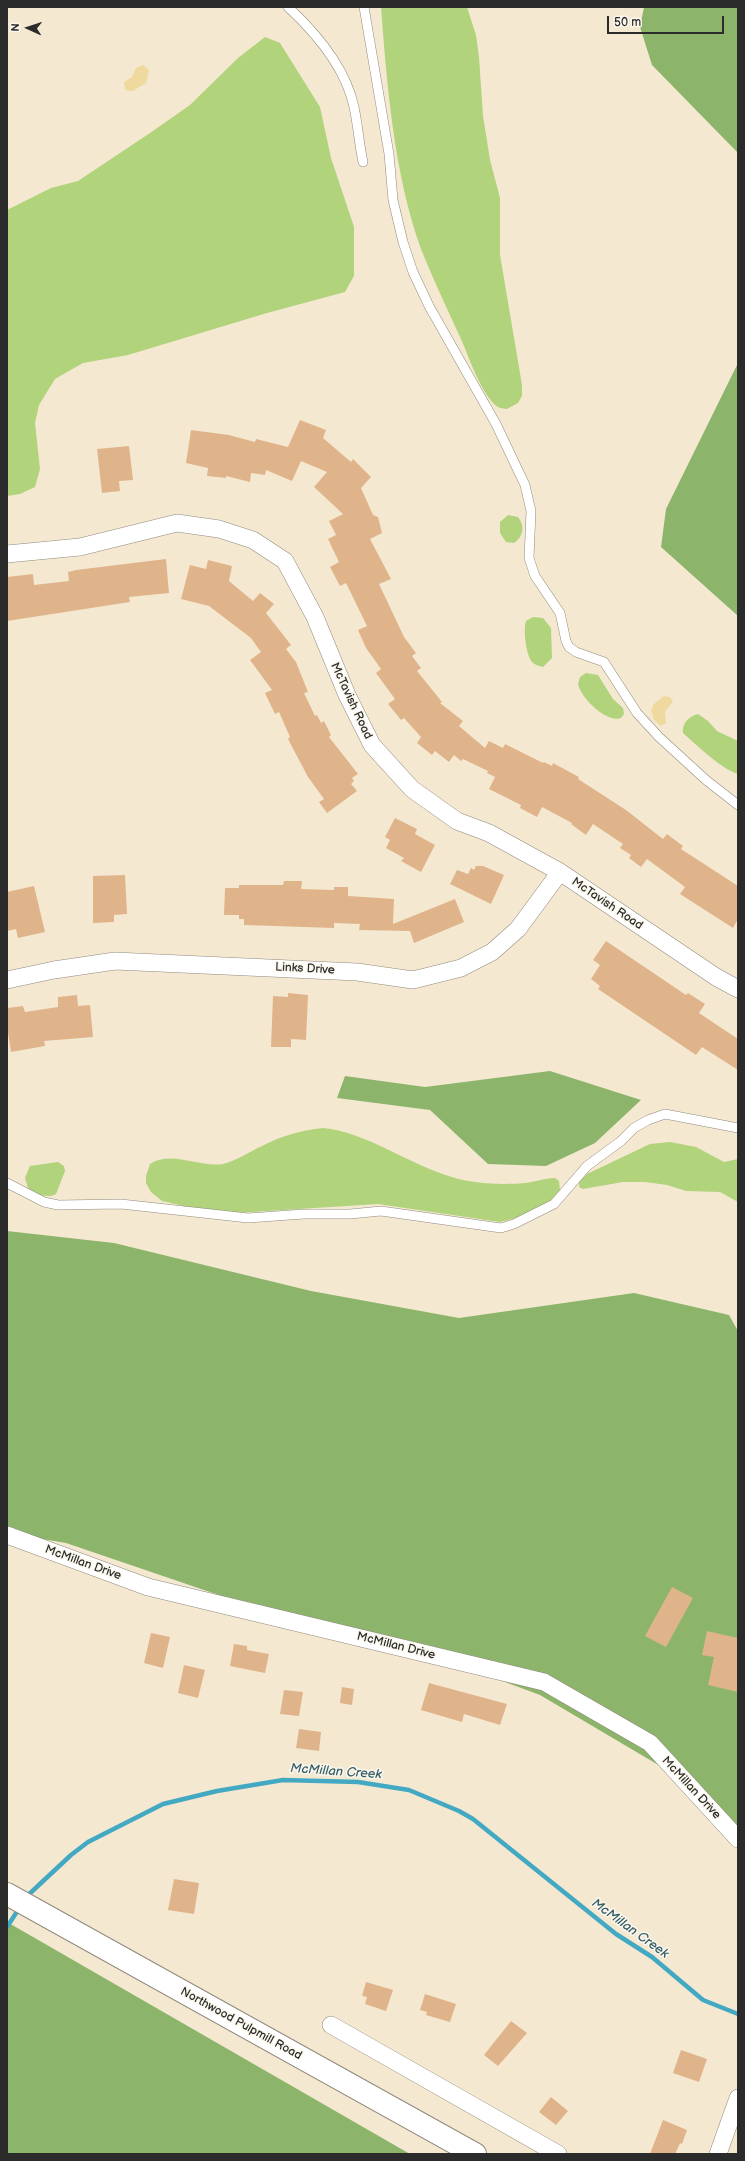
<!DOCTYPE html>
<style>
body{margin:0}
#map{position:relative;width:745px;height:2161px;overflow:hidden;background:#f5e8d1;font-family:"Balsamiq Sans",sans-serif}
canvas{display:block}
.frame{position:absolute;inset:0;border:8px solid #2b2b2b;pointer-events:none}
.north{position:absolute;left:8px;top:8px;width:40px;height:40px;-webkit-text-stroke:3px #fbf7ec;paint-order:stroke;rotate:273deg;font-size:11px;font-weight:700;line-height:16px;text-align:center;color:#2b2b2b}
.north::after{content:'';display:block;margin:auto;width:14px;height:18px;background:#2b2b2b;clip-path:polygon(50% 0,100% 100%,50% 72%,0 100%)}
.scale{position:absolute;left:607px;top:16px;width:117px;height:18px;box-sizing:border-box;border:2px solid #2b2b2b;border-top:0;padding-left:5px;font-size:12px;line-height:14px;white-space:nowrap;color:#2b2b2b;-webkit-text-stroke:3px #fbf7ec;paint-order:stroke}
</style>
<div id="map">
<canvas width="745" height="2161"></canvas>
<div class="frame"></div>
<div class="north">N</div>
<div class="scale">50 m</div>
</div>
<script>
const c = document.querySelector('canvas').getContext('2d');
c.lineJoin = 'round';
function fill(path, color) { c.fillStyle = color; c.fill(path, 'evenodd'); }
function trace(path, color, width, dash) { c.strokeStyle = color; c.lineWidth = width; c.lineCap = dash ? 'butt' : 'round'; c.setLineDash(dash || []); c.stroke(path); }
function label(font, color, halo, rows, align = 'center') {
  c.font = font + ' "Balsamiq Sans",sans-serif'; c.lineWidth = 3; c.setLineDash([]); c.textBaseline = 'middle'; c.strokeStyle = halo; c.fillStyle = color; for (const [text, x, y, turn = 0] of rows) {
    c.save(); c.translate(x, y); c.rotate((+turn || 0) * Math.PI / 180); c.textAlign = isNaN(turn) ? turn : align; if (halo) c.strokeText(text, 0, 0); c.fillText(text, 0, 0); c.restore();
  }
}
const green = new Path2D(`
 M381,7H467L476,35L479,57L483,116L490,160L500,198V255L522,385V396L518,403L507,409L500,408C485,402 470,361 464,346C450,314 434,282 421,249C394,174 387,86 381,7Z
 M265,37L280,43L320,107L331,158L354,227V276L345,292L267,313L128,355L83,363L55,379L39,405L35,423L40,469L35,487L20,494L7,496V210L51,188L78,181L150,133L190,105L238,58Z
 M508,515L518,517C525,526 524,536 514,543L506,542L500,533V522Z
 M533,617L543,618L551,628L552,658L543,667C539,666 535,665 532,662C526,655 523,629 526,621Z
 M586,673L598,675L613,699L623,708L624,714L621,718C606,723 581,698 578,684L580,677Z
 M698,714L708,721L717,731L738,741V774C723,770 695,744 683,733C682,723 688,717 698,714Z
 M323,1128C367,1132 409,1165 452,1177C473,1184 502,1185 525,1183C535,1182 545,1178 555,1178L559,1181L560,1190L549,1202L520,1217L500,1222L378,1204L236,1213L188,1207L162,1201L151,1192L146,1183V1176L150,1164C172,1150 199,1168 223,1164C236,1161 249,1152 262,1146C281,1136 302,1130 323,1128Z
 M670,1142L696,1147L724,1162L738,1159V1202L720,1192L686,1191L667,1185L645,1182H623L583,1189L579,1187V1181L587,1174L650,1144Z
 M58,1162L64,1166L65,1171L56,1194C47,1199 35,1194 28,1188L25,1178L30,1166Z`);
const forest = new Path2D(`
 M644,7H738V153L652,65L640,27Z
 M738,363V616L661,547L666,509Z
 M550,1071L641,1100L595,1143L546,1166L488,1164L430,1110L337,1098L345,1076L425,1087Z
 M7,1231L114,1243L311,1291L459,1318L634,1293L729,1315L738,1331V1838L677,1776L540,1695L424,1652L254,1607L66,1543L7,1533Z
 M7,1922L410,2154H7Z`);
const sand = new Path2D(`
 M143,65L149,70L146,83L133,91L125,90L124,82L132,77L136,68Z
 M664,696L670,697L673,702L665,711L666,723L661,726L654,720L651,710L654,704Z`);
const stream = new Path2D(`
 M26,1897L71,1855L88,1842L163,1804L217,1791L283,1780L358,1782L409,1790L459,1811L473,1819L616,1934L652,1957L703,2000L738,2014
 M7,1927L20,1907`);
const building = new Path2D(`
 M300,420L326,430L323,438L351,462L353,459L371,477L361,488L373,515L378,517L382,533L370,539L391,579L379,584L404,637L416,653L412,656L421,668L417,671L442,702L440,703L463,721L459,726L485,748L489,741L503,748L505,744L543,763L544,762L552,766L553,763L579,777L578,779L626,810L663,839L667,834L683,846L681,849L738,886V919L733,928L680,894L685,887L647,859L641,867L629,858L631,855L620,848L623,844L593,824L586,835L571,824L572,823L542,807L537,817L520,808L521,805L489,789L495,777L487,773L488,771L463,759L461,761L454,755L449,762L435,751L432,755L417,743L421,737L404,718L401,720L388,704L395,699L376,673L381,669L366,648L358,630L367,626L346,583L340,586L330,567L339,562L328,539L336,535L329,521L343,514L314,487L327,472L301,461L292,481L266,470L265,475L251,473L250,482L226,476V478L207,476L208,468L186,463L191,430L229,435L255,442L256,439L288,447Z
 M129,446L133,480L119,481L120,491L102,493L97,449Z
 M166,559L169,593L129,597L130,602L7,621V577L33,574L34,585L69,581L68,572L76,570Z
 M208,560L232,566L229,581L253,601L260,593L274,604L266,613L291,645L286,649L296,662L308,692L304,693L315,716L317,715L321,723L324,721L331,735L329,737L358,774L352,778L354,781L351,784L357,791L327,813L319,802L324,799L308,777L288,739L290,737L279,712L275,714L265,693L272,690L250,660L261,652L251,638L209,606L181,599L190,565L206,569Z
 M395,818L417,829L415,834L435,845L421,872L401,861L404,858L386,848L390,840L385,837Z
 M476,866H483L504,875L491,904L450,884L457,870L468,874L471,868L474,870Z
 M125,875L127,914L114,915V922L93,923V876Z
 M284,881H302L301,889L334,890V887H348V896L394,899L393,924L455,899L464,922L414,943L410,931L359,930L360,924L334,923V928L244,925V919H239V915H224L225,888H239V885H283Z
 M34,886L45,932L18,938L16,929L7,931V892Z
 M606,941L686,995L688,993L705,1004L699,1013L738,1039V1070L702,1047L696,1055L598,989L600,986L591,979L600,965L593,960Z
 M288,993L308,995L306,1040L291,1039V1047H271L273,996L288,997Z
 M77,995L78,1006L90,1005L93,1037L44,1041L45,1046L11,1052L7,1026V1008L23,1006L25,1012L58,1007V997Z
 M672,1587L693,1598L666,1647L645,1636Z
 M707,1631L738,1638V1692L708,1685L714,1657L702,1655Z
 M151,1633L170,1637L163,1668L144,1663Z
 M234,1644L247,1646V1650L269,1654L265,1673L230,1666Z
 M184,1665L205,1670L198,1698L178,1693Z
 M429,1683L507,1704L500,1725L464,1714L462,1722L421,1710Z
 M342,1687L354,1689L352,1705L340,1703Z
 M284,1690L303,1692L299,1716L280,1714Z
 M299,1729L321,1732L319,1751L296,1748Z
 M174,1879L199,1883L194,1914L168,1910Z
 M366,1982L393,1990L386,2011L365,2004L367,1997L362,1996Z
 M425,1994L456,2004L450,2022L426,2015L427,2012L420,2010Z
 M511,2021L527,2033L498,2066L484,2055Z
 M681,2050L707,2059L699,2082L673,2073Z
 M551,2097L568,2111L556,2125L539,2112Z
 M663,2120L687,2130L682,2144L680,2143L675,2154H650Z`);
const service = new Path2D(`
 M288,7C316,33 346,69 354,107C358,125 359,144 363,162
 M364,7L389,154L393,200L403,242L413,272L429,306L496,424L525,485L531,511L529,558L535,576L560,613L566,641L569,647L576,652L604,662L637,713L659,737L706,780L738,805
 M7,1183L44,1202L58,1205L121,1204L248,1218L304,1214H350L381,1211L501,1228L514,1224L554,1204L587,1166L621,1141L634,1128L648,1120L665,1114L738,1128`);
const minor = new Path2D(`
 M7,554L80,547L177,523L219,529L253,540L285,561L315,617L347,695L372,745L412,789L457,821L489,833L560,872L716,977L738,989
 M7,980L54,970L115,961L357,972L413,980L461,968L492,952L518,929L560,872
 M7,1535L148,1587L544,1682L650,1743L738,1839
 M331,2025L558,2154
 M718,2154L738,2098`);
const tertiary = new Path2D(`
 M7,1894L475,2154`);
const streetNames = [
 ["McTavish Road",351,701,65],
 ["McTavish Road",607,904,34],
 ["Links Drive",305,969,3],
 ["McMillan Drive",83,1563,20],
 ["McMillan Drive",396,1646,14],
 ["McMillan Drive",691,1788,47],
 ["Northwood Pulpmill Road",241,2024,29]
];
const waterNames = [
 ["McMillan Creek",336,1772,4],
 ["McMillan Creek",630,1929,36]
];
fill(green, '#b0d37b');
fill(forest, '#8cb56b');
fill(sand, '#eeda9e');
trace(stream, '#43a9c3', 4.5);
fill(building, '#e0b48b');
trace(service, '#908a7e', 10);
trace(minor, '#908a7e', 18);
trace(tertiary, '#908a7e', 24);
trace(service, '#fff', 9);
trace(minor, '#fff', 17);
trace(tertiary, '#fff', 22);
label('12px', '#2b2b2b', '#fbf7ec', streetNames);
label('italic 13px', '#355d68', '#fbf7ec', waterNames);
</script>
